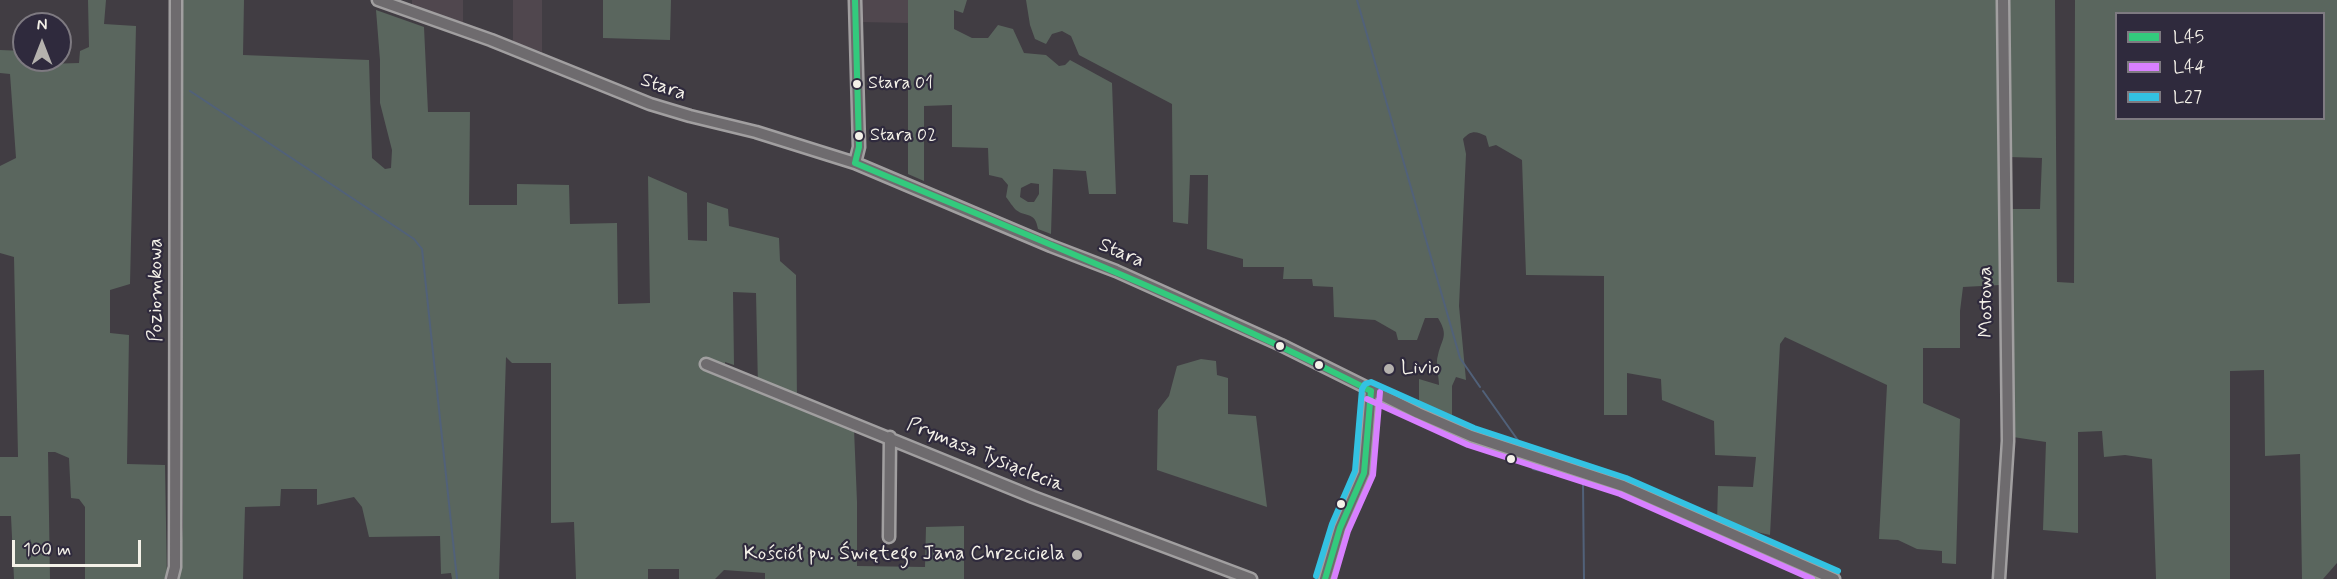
<!DOCTYPE html>
<meta charset="utf-8">
<style>
body{margin:0}
#map{position:relative;width:2337px;height:579px;overflow:hidden;background:#413d43;font-family:Mynerve,sans-serif}
canvas{display:block}
.legend{position:absolute;left:2115px;top:12px;width:210px;height:108px;box-sizing:border-box;background:#2f2a3d;border:2px solid #7e7a81;margin:0;padding:8px 10px;list-style:none;font-size:18px;color:#f4f1e8}
.legend li{display:flex;align-items:center;gap:12px;height:30px}
.legend b{width:30px;border:2px solid #7e7a81}
.north{position:absolute;left:12px;top:12px;width:60px;height:60px;box-sizing:border-box;background:#2f2a3d;border:2px solid #7e7a81;border-radius:50%;rotate:0deg;font-size:16px;font-weight:700;line-height:24px;text-align:center;color:#f4f1e8}
.north::after{content:'';display:block;margin:auto;width:21px;height:27px;background:#b5b2ae;clip-path:polygon(50% 0,100% 100%,50% 72%,0 100%)}
.scale{position:absolute;left:12px;top:540px;width:129px;height:27px;box-sizing:border-box;border:3px solid #f4f1e8;border-top:0;padding-left:8px;font-size:18px;line-height:21px;white-space:nowrap;color:#f4f1e8;-webkit-text-stroke:4px #2f2a3d;paint-order:stroke}
</style>
<div id="map">
<canvas width="2337" height="579"></canvas>
<ul class="legend">
<li><b style="height:8px;background:#33ca7d"></b>L45</li>
<li><b style="height:8px;background:#d880ff"></b>L44</li>
<li><b style="height:8px;background:#33c2e2"></b>L27</li>
</ul>
<div class="north">N</div>
<div class="scale">100 m</div>
</div>
<script>
const c = document.querySelector('canvas').getContext('2d');
c.lineJoin = 'round';
function fill(path, color) { c.fillStyle = color; c.fill(path, 'evenodd'); }
function trace(path, color, width, dash) { c.strokeStyle = color; c.lineWidth = width; c.lineCap = dash ? 'butt' : 'round'; c.setLineDash(dash || []); c.stroke(path); }
function label(font, color, halo, rows, align = 'center') {
  c.font = font + ' Mynerve,sans-serif'; c.lineWidth = 4.5; c.setLineDash([]); c.textBaseline = 'middle'; c.strokeStyle = halo; c.fillStyle = color; for (const [text, x, y, turn = 0] of rows) {
    c.save(); c.translate(x, y); c.rotate((+turn || 0) * Math.PI / 180); c.textAlign = isNaN(turn) ? turn : align; if (halo) c.strokeText(text, 0, 0); c.fillText(text, 0, 0); c.restore();
  }
}
const built = new Path2D(`
 M412,0H463V23L412,5Z
 M513,0H542V52L513,42Z
 M861,0H908V23L861,22Z`);
const green = new Path2D(`
 M88,0H106L104,24L136,26L130,284L110,290V333L129,335L127,464L165,465L167,579H85V507L79,499L71,498L69,458L55,452H48L50,579H14L11,516H0V457H18L14,257L0,253V166L16,158L10,74L0,73V50L24,51V60H45V64L79,63L80,51L89,47Z
 M181,0H244L243,55L369,60L372,158L385,169L391,168L392,150L380,103V60L376,10L424,27L428,112H470L469,205H517V184L569,185L570,224L617,223L618,304L650,303L648,176L687,193L688,240L707,241V202L728,209L729,226L779,238L780,261L796,275L797,406L854,429L857,502V566L925,567L926,527L964,526V579H765V573L724,570L715,579H679V569H648V579H576L574,522L551,523V363H512L506,357L499,579H452L451,573L441,574L440,536L369,537L362,507L354,497L317,505V489H281L280,506L245,507L243,579H179L183,526ZM733,292L756,293L758,388L725,376V362L734,365Z
 M603,0H671L670,40L603,38Z
 M908,0H967L963,13L954,10V29L972,38H988L998,25L1013,29L1024,53L1046,55L1059,66L1065,65L1070,60L1112,83L1116,194H1089L1086,171L1053,169L1051,234L1038,229C1035,211 1027,218 1016,210C1013,207 1009,201 1006,197L1008,185L1002,178L989,175L988,148L952,147V105L924,106V181L908,174ZM1031,183L1039,184V194L1034,202H1028L1020,197L1021,188Z
 M1026,0H1998L2000,285L1963,287L1960,311V348H1923V403L1960,419L1956,564L1942,563V551L1917,549L1898,540L1879,539L1887,385L1785,337L1780,344L1770,535L1717,523L1718,486L1753,487L1756,457L1715,455L1714,421L1662,400L1661,379L1627,373V415H1604V276L1526,275L1522,160L1496,145L1489,147L1486,136C1476,131 1471,130 1463,139L1466,154L1459,306L1466,380L1456,377L1452,386V415L1419,404V379L1439,385C1439,376 1435,364 1438,355C1442,338 1449,336 1438,318H1425L1417,340H1398L1396,332L1375,320L1334,317L1333,287L1313,286L1312,279H1283L1284,267H1243V259L1207,249L1208,175H1190L1188,224L1173,222L1172,104L1079,55L1071,36L1062,31L1052,34L1046,44L1035,39L1030,25Z
 M2007,0H2055L2057,282L2074,283L2075,0H2337V563L2323,579H2302L2300,454L2265,456L2264,370L2230,371V579H2156L2152,459L2125,455L2104,457L2102,431L2078,432V533L2043,530L2046,442L2013,437L2009,209H2040L2042,158L2009,157ZM2116,14H2324V118H2116Z
 M1201,359L1216,361L1217,375L1228,378V414L1256,416L1267,507L1157,470L1158,410L1169,396L1177,366Z`);
const stream = new Path2D(`
 M1357,0L1460,358L1480,387
 M190,91L414,239L422,249L457,579
 M1483,391L1522,446
 M1531,465L1533,469L1581,481L1583,484L1584,579`);
const minor = new Path2D(`
 M378,0L491,40L650,104L690,116L756,132L855,163L1051,246L1116,271L1281,345L1418,413L1471,436L1623,486L1834,579
 M855,163L859,147L855,0
 M706,364L1033,497L1251,579
 M889,537L890,437
 M172,579L175,567L176,0
 M1325,579L1340,528L1364,473L1371,391
 M1999,579L2008,441L2003,0`);
const bus1 = new Path2D(`
 M855,0L859,147L855,163
 M855,163C1029,236 1203,305 1371,391
 M1325,579L1340,528L1364,473L1371,391`);
const bus2 = new Path2D(`
 M1367,399L1468,445L1620,494L1812,579
 M1334,579L1348,531L1373,475L1380,392`);
const bus3 = new Path2D(`
 M1316,576L1332,524L1355,471L1362,389L1365,384L1371,382L1474,428L1626,478L1838,571`);
const markers = [
 [857,84,5,"#f4f1e8"],
 [859,136,5,"#f4f1e8"],
 [1280,346,5,"#f4f1e8"],
 [1319,365,5,"#f4f1e8"],
 [1389,369,6,"#b5b2ae"],
 [1511,459,5,"#f4f1e8"],
 [1341,504,5,"#f4f1e8"],
 [1077,555,6,"#b5b2ae"]
];
const busNames = [
 ["Stara 01",868,84],
 ["Stara 02",870,136]
];
const streetNames = [
 ["Stara",663,88,19],
 ["Stara",1121,254,23],
 ["Poziomkowa",157,290,-90],
 ["Mostowa",1987,302,-91],
 ["Prymasa Tysiąclecia",985,456,22]
];
const poiNames = [
 ["Livio",1401,369],
 ["Kościół pw. Świętego Jana Chrzciciela",1065,555,"right"]
];
fill(built, '#50474e');
fill(green, '#5a665e');
trace(stream, '#516179', 2);
trace(minor, '#a19fa0', 15);
trace(minor, '#6e6b6e', 10);
trace(bus1, '#33ca7d', 6);
trace(bus2, '#d880ff', 6);
trace(bus3, '#33c2e2', 6);
for (const [x, y, r, color] of markers) { const dot = new Path2D(); dot.arc(x, y, r, 0, 2 * Math.PI); c.fillStyle = color; c.fill(dot); trace(dot, '#2f2a3d', 2); }
label('18px', '#f4f1e8', '#2f2a3d', busNames, 'left');
label('20px', '#f4f1e8', '#2f2a3d', streetNames);
label('20px', '#f4f1e8', '#2f2a3d', poiNames, 'left');
</script>
